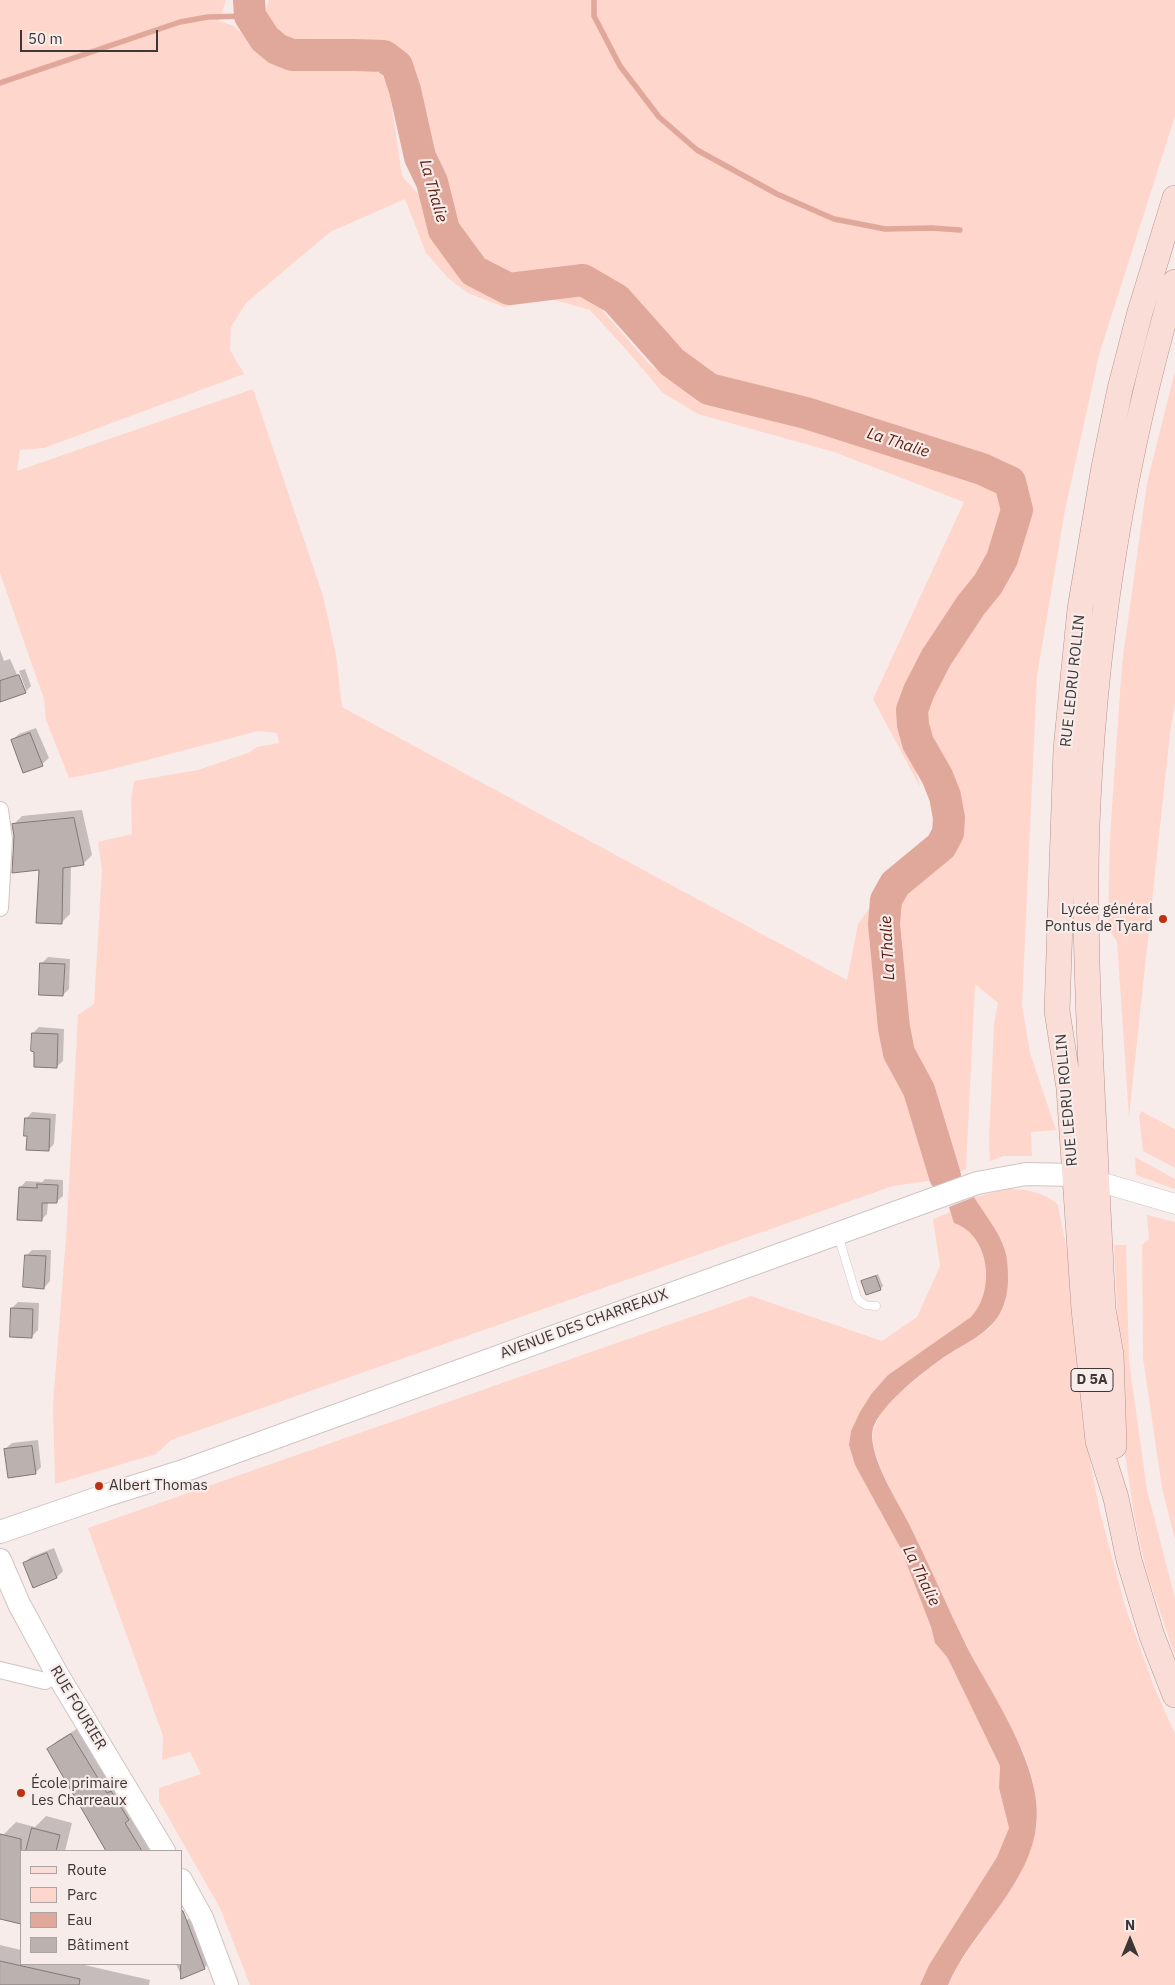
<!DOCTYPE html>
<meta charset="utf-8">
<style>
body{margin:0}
#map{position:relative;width:1175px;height:1985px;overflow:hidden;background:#f7ecea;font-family:"IBM Plex Sans",sans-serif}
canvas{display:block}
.legend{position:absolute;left:20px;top:1850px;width:162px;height:115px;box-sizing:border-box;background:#f7ecea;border:1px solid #aca4a2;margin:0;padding:6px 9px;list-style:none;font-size:15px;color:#3b3736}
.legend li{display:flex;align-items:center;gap:10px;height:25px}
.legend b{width:25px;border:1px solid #aca4a2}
.north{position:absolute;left:1105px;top:1915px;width:50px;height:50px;-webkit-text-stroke:4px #f7ecea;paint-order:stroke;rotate:0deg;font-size:14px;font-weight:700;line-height:20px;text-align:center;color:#3b3736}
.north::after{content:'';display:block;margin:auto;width:18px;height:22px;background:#3b3736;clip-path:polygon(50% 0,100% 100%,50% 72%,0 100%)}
.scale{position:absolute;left:20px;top:30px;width:138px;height:22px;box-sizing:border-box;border:2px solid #3b3736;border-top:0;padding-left:6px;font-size:15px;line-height:18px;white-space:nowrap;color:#3b3736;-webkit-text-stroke:4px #f7ecea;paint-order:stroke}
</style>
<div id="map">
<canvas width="1175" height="1985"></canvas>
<ul class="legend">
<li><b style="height:6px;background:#faddd6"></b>Route</li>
<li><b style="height:14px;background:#ffd6cc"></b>Parc</li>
<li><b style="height:14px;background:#e0a89b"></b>Eau</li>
<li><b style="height:14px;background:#bbb1ae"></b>Bâtiment</li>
</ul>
<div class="north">N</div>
<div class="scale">50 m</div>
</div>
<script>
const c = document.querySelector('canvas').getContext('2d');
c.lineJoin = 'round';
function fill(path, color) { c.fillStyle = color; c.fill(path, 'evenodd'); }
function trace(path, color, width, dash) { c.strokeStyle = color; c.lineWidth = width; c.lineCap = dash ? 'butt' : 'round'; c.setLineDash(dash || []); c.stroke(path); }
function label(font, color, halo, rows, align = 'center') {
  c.font = font + ' "IBM Plex Sans",sans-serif'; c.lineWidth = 4.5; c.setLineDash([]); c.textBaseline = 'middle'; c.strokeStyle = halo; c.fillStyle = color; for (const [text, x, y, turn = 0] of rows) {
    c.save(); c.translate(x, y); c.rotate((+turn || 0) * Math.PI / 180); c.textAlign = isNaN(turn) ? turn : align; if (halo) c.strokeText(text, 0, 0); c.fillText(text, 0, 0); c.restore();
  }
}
const green = new Path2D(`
 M0,0H226L219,21L234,26L265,56L280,62H340L360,66L380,73L389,87L402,176L419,195L438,248L465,278L508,297L569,292L585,296L601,309L650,365L676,383L706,398L791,419L1001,486L1004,506L995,540L983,571L909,686L902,711L920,787L873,699L964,502L834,452L698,414L663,393L623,346L590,310L551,299L504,307L468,293L448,278L426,253L405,199L330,232L246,303L231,327L230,350L244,374L44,448L20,450L17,471L253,389L323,596L336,655L342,707L847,980L858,924L870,907L881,1033L889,1055L907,1083L920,1119L935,1180L893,1186L171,1440L156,1454L55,1484L53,1404L66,1238L78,1015L94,1004L102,870L98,842L132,834L131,802L134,781L198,770L248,753L257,747L279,743L277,733L258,731L105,771L69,778L46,720L44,699L0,573Z
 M269,0H1175V116L1099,355L1065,510L1037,676L1022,1005L1030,1053L1056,1130L1031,1132L1032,1156H1004L990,1161L989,1142L994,1024L998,1003L975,984L966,1169L956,1173L933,1100L908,1050L902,1016L898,931L899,896L918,880L950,848L958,829L953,802L945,775L926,742L920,724L922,704L939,673L977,614L1007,572L1025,519L1020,479L1004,469L937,445L812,405L717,381L679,360L630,299L589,272H561L515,280L484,263L454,226L405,63L391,49L366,42H286L272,31L265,13Z
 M1175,371V704L1170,733L1129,1117L1117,941L1108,929L1110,837L1122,664L1147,483Z
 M1141,1111L1175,1129V1168L1143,1151L1139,1116Z
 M1135,1157L1175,1179V1189L1136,1175Z
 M1007,1189C1025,1189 1045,1192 1058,1205L1067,1251L1083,1426L1100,1512L1126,1609L1155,1689L1175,1734V1985H948L959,1964L1004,1898L1030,1852L1037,1824L1033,1782L1024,1753L968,1648L883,1474L875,1452L872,1433L881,1413L900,1392L940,1360L990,1328L1005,1303L1008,1269L1006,1253L1000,1239L974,1197Z
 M951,1212L954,1222C990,1236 996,1291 972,1317L888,1375L872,1393L849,1445L855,1465L901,1549L931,1627L935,1643L947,1657L953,1669L1000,1766L999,1788L1009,1828L997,1857L929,1965L920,1985H250L220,1908L159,1801V1788L201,1774L190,1752L162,1760L163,1736L88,1528L751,1296L882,1341L917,1317L940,1266L933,1219Z
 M1147,1215L1175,1222V1540L1162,1488L1143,1358L1142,1245L1149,1239Z
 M1114,1245H1126L1129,1361L1147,1490L1175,1598V1656L1147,1573L1135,1520L1124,1448Z`);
const water = new Path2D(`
 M974,1197C983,1212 997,1229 1003,1245C1008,1257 1008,1268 1008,1281C1006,1330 974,1336 940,1360C922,1373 903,1388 888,1405C881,1413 871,1425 872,1437C874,1466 897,1500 910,1526C930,1566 947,1607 967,1647C994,1699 1048,1773 1035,1834C1023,1892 971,1932 948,1985H920L929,1965L997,1857L1009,1828L999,1788L1000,1766L953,1669L947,1657L935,1643L931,1627L901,1549L855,1465L849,1445L851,1431L860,1412L872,1393L888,1375L971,1317C996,1291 990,1235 954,1223L949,1207Z`);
const shadow = new Path2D(`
 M0,650L4,661L10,659L24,690H26L19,671L25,669L31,686L25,692L0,701Z
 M36,728L49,758L42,764L24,771L12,740L19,734Z
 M82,810L92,855L83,864L71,865L70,914L61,923L41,869L16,836L14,824L22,816Z
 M48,957L70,959L69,989L63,995L42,963Z
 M39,1027L64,1029L63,1061L56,1067L33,1033Z
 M32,1112L56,1114L54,1144L48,1150L28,1135L26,1119Z
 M45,1179L63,1180V1196L56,1202H48L47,1214L41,1220L20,1188L26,1181L42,1182Z
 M32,1250H51L50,1281L44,1288L26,1256Z
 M878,1274L883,1286L880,1289L863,1281Z
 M18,1302L39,1303L38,1330L32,1336L12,1308Z
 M38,1440L41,1467L35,1473L5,1449L12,1443Z
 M54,1548L63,1571L57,1577L34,1586L24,1563L31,1557Z
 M80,1727L155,1851H107L48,1749L57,1741Z
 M46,1816L72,1823L65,1851H21V1923L0,1918V1847L3,1835L16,1822L35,1827Z
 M194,1917L210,1962L204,1968L182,1977L176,1964H181V1922Z
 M0,1945L21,1950V1964H80L150,1980L149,1985H0Z`);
const stream = new Path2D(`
 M594,0V16L620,66L659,117L697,150L777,194L834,219L885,229L932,228L960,230
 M0,83L180,22L208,17L250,16`);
const river = new Path2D(`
 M249,0L250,16L265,39L277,49L292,55H354L384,56L397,66L405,90L420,157L432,182L444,230L474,271L509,289L583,280L616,299L672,362L709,389L806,413L982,469L1010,482L1017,510L1002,559L988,584L971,605L936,658L919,691L912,710L913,725L918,743L937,776L945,796L949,818L948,833L941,846L895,884L886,900L884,924L894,1028L899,1053L919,1090L945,1176`);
const building = new Path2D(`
 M19,675L26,693L0,702V681Z
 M30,733L43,766L23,773L11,740Z
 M74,818L84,865L63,868L62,924L36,923L39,870L12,873L14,836L12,824Z
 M40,963L65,964L63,996L39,995Z
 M32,1033L58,1034L57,1068L34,1067V1052L31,1051Z
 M25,1118L50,1119L49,1151L26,1150L27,1136H24Z
 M37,1184L58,1185L57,1203H42V1221L17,1220L19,1187L37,1188Z
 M25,1255L46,1256L44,1289L23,1287Z
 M876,1276L881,1290L866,1295L861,1281Z
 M11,1308L33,1309L32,1338L10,1337Z
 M32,1446L36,1474L8,1478L4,1449Z
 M47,1553L57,1578L33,1588L23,1563Z
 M71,1734L107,1793L111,1791L129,1820L125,1823L142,1851H106L47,1749Z
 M32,1828L60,1835L56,1851H26Z
 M0,1834L21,1839V1924L0,1919Z
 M181,1910L183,1911L205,1969L181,1979Z
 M0,1961L80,1979L79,1985H0Z`);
const service = new Path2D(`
 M838,1235L857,1298C862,1305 867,1306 876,1306`);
const minor = new Path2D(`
 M0,810L4,839L0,908
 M0,1670L45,1681L57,1674`);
const tertiary = new Path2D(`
 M1083,1177L1175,1204`);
const secondary = new Path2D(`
 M0,1532L104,1496L183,1471L977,1183L1026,1174L1074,1175
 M0,1560L19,1604L57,1674L164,1851
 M181,1880L202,1918L227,1985`);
const primary = new Path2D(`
 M1175,198L1140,312L1120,389L1104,467L1080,609L1066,749L1057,1011L1069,1088L1084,1309L1098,1441L1116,1498L1129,1560L1152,1636L1175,1695
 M1114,1446L1111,1355L1103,1309C1099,1236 1096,1163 1092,1090C1088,1002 1084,913 1087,825C1094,642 1123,458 1175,282`);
const markers = [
 [1163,919,5,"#bc3110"],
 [99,1486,5,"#bc3110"],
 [21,1793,5,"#bc3110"]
];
const shields = [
 [1092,1380,42]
];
const shieldNames = [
 ["D 5A",1092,1380]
];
const streetNames = [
 ["RUE LEDRU ROLLIN",1073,681,-84],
 ["RUE LEDRU ROLLIN",1067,1100,-95],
 ["AVENUE DES CHARREAUX",584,1324,-20],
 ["RUE FOURIER",78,1708,59]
];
const poiNames = [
 ["Lycée général",1153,910,"right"],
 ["Pontus de Tyard",1153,927,"right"],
 ["Albert Thomas",109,1486],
 ["École primaire",31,1784],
 ["Les Charreaux",31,1801]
];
const waterNames = [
 ["La Thalie",433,191,74],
 ["La Thalie",898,443,18],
 ["La Thalie",888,948,-93],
 ["La Thalie",921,1576,64]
];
fill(green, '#ffd6cc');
fill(water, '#e0a89b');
fill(shadow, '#0003');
trace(stream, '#e0a89b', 5.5);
trace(river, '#e0a89b', 32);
fill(building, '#bbb1ae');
trace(building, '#817775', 1);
trace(service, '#cfc5c2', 9);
trace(minor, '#cfc5c2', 18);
trace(tertiary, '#cfc5c2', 21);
trace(secondary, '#cfc5c2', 24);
trace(primary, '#b5948c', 26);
trace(service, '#fff', 8);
trace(minor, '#fff', 16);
trace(tertiary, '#fff', 20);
trace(secondary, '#fff', 22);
trace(primary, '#faddd6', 25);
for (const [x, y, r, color] of markers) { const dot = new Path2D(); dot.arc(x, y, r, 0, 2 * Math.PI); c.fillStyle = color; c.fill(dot); trace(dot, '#f7ecea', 2); }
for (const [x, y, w] of shields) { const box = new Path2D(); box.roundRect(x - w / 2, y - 11.5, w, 23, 4); c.fillStyle = '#f7ecea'; c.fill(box); trace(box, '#3b3736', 1); }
label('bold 14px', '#3b3736', null, shieldNames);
label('15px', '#3b3736', '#f7ecea', streetNames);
label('15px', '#3b3736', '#f7ecea', poiNames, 'left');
label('italic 16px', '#5c1b0c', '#f7ecea', waterNames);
</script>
